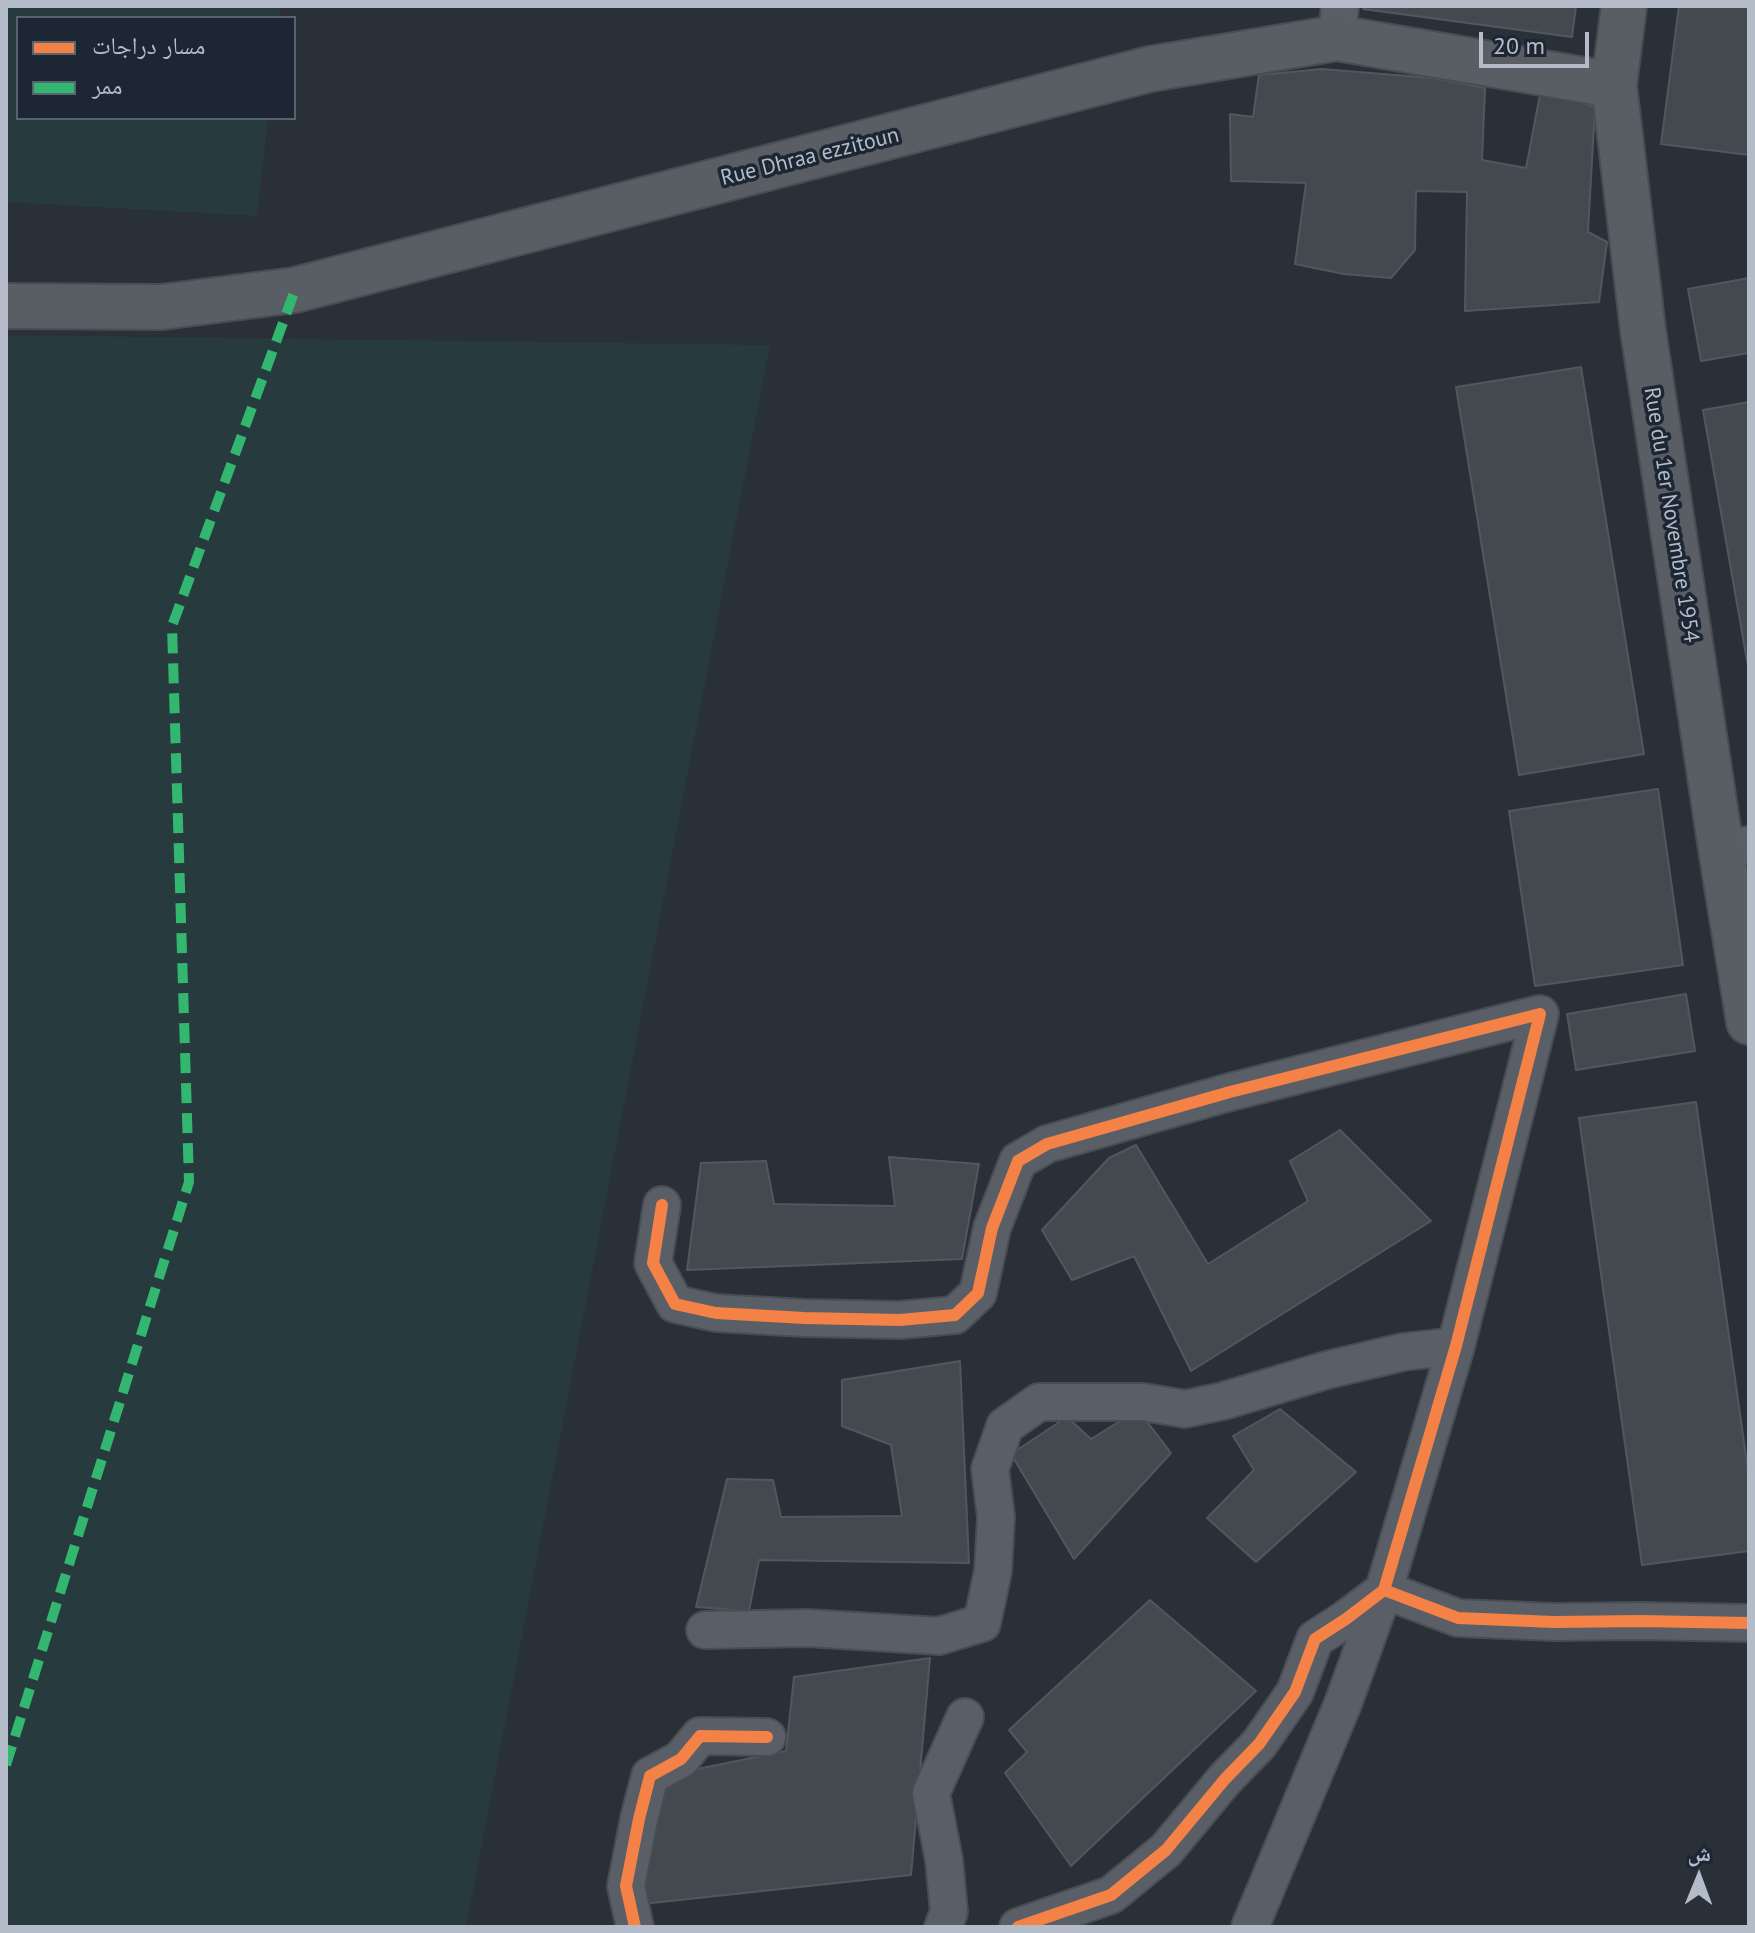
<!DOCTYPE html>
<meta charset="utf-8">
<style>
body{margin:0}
#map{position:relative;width:1755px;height:1933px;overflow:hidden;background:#2a3038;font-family:"PT Sans","Noto Naskh Arabic",sans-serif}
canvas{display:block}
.frame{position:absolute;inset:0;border:8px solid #b4bcc9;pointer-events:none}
.legend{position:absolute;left:16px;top:16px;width:280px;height:104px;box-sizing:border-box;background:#1d2633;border:2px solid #59626f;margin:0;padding:10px 14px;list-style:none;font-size:24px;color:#b4bcc9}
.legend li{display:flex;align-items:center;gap:16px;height:40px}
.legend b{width:40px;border:2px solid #59626f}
.north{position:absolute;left:1659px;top:1837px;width:80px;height:80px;-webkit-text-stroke:6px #1d2633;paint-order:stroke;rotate:1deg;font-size:22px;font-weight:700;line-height:32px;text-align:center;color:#b4bcc9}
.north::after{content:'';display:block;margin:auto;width:28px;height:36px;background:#b4bcc9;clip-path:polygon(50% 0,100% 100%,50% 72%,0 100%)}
.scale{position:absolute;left:1479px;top:32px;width:110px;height:36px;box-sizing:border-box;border:4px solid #b4bcc9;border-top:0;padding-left:10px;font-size:24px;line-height:28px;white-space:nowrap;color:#b4bcc9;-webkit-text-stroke:6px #1d2633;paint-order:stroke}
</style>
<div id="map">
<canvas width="1755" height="1933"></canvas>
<div class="frame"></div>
<ul class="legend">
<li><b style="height:10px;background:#f48246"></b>مسار دراجات</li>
<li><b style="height:10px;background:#33b770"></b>ممر</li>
</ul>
<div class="north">ش</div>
<div class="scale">20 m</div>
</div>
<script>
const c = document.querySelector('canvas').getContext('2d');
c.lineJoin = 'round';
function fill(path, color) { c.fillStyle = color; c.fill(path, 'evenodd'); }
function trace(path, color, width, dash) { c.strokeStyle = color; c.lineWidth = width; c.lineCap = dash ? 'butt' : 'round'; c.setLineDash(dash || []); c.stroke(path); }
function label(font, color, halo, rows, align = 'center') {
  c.font = font + ' "PT Sans",sans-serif'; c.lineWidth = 7; c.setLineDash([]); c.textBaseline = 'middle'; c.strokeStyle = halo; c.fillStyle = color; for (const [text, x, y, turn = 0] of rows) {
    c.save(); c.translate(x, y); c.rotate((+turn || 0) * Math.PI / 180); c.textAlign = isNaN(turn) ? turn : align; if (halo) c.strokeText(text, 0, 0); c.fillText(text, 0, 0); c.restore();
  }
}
const green = new Path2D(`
 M6,6H281L279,18H18V118H268L257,216L6,202Z
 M6,335L770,345L466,1927H6Z`);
const building = new Path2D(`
 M1364,6H1576L1572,37L1363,9Z
 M1679,6H1749V155L1661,144Z
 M1322,69L1432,78L1485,88L1482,160L1526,168L1541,89L1595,107L1588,232L1607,242L1599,302L1465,311L1467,192L1416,191L1415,250L1391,278L1344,274L1295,264L1306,183L1231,181L1230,114L1253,117L1259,75Z
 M1749,278V353L1701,361L1688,289Z
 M1581,367L1644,754L1519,775L1456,387Z
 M1749,402V672L1703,410Z
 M1658,789L1683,965L1535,986L1509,811Z
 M1686,994L1695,1051L1576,1070L1567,1014Z
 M1696,1102L1749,1478V1551L1642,1565L1579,1118Z
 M1340,1130L1431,1221L1191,1371L1134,1256L1072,1280L1042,1230L1109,1158L1136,1145L1208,1264L1308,1201L1290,1161Z
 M889,1157L979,1164L962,1259L687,1270L701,1163L766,1161L774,1204L895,1206Z
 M960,1361L969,1563L759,1560L749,1611L696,1607L727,1479L773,1480L781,1517L902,1516L891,1445L842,1426V1380Z
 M1280,1409L1356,1472L1256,1562L1207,1518L1254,1470L1233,1436Z
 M1138,1410L1171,1453L1074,1559L1011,1454L1067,1417L1091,1439Z
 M1150,1600L1256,1691L1071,1866L1005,1773L1027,1752L1009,1730Z
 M930,1658L911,1875L642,1904L663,1776L786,1751L794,1677Z`);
const minor = new Path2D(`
 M1337,38L1340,6
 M1721,849L1749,845
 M662,1205L653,1263L675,1304L716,1313L804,1318L900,1320L955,1315L978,1293L992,1228L1018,1161L1047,1144L1230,1092L1540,1014L1456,1346L1384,1590L1458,1618L1554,1622L1640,1621L1749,1623
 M705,1630L807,1628L939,1636L982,1623L993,1571L996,1517L990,1469L1005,1426L1039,1402H1143L1185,1409L1223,1401L1327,1370L1403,1352L1456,1346
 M635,1927L626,1886L639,1819L650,1776L681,1759L700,1736L767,1737
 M943,1927L949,1912L944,1860L931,1793L965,1717
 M1018,1927L1111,1895L1166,1850L1225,1779L1259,1744L1295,1692L1315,1639L1346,1619L1384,1590
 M1250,1927L1344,1701L1384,1590`);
const secondary = new Path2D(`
 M1624,6L1614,85L1643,330L1721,849L1749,1022
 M6,306L162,307L295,290L1150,69L1337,38L1614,85`);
const quiet = new Path2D(`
 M6,1765L189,1182L172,626L295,290`);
const cycleway = new Path2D(`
 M662,1205L653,1263L675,1304L716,1313L804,1318L900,1320L955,1315L978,1293L992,1228L1018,1161L1047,1144L1230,1092L1540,1014L1456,1346L1384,1590L1458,1618L1554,1622L1640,1621L1749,1623
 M635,1927L626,1886L639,1819L650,1776L681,1759L700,1736L767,1737
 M1018,1927L1111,1895L1166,1850L1225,1779L1259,1744L1295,1692L1315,1639L1346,1619L1384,1590`);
const streetNames = [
 ["Rue Dhraa ezzitoun",810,157,-14],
 ["Rue du 1er Novembre 1954",1671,515,81]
];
fill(green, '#273a3e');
fill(building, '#444950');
trace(building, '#52575f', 2);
trace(minor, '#484c53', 40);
trace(secondary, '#484c53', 48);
trace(minor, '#5a5e66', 36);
trace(secondary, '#595d64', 44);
trace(quiet, '#33b770', 10, [20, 10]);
trace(cycleway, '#f48246', 12);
label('22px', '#b4bcc9', '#1d2633', streetNames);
</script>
